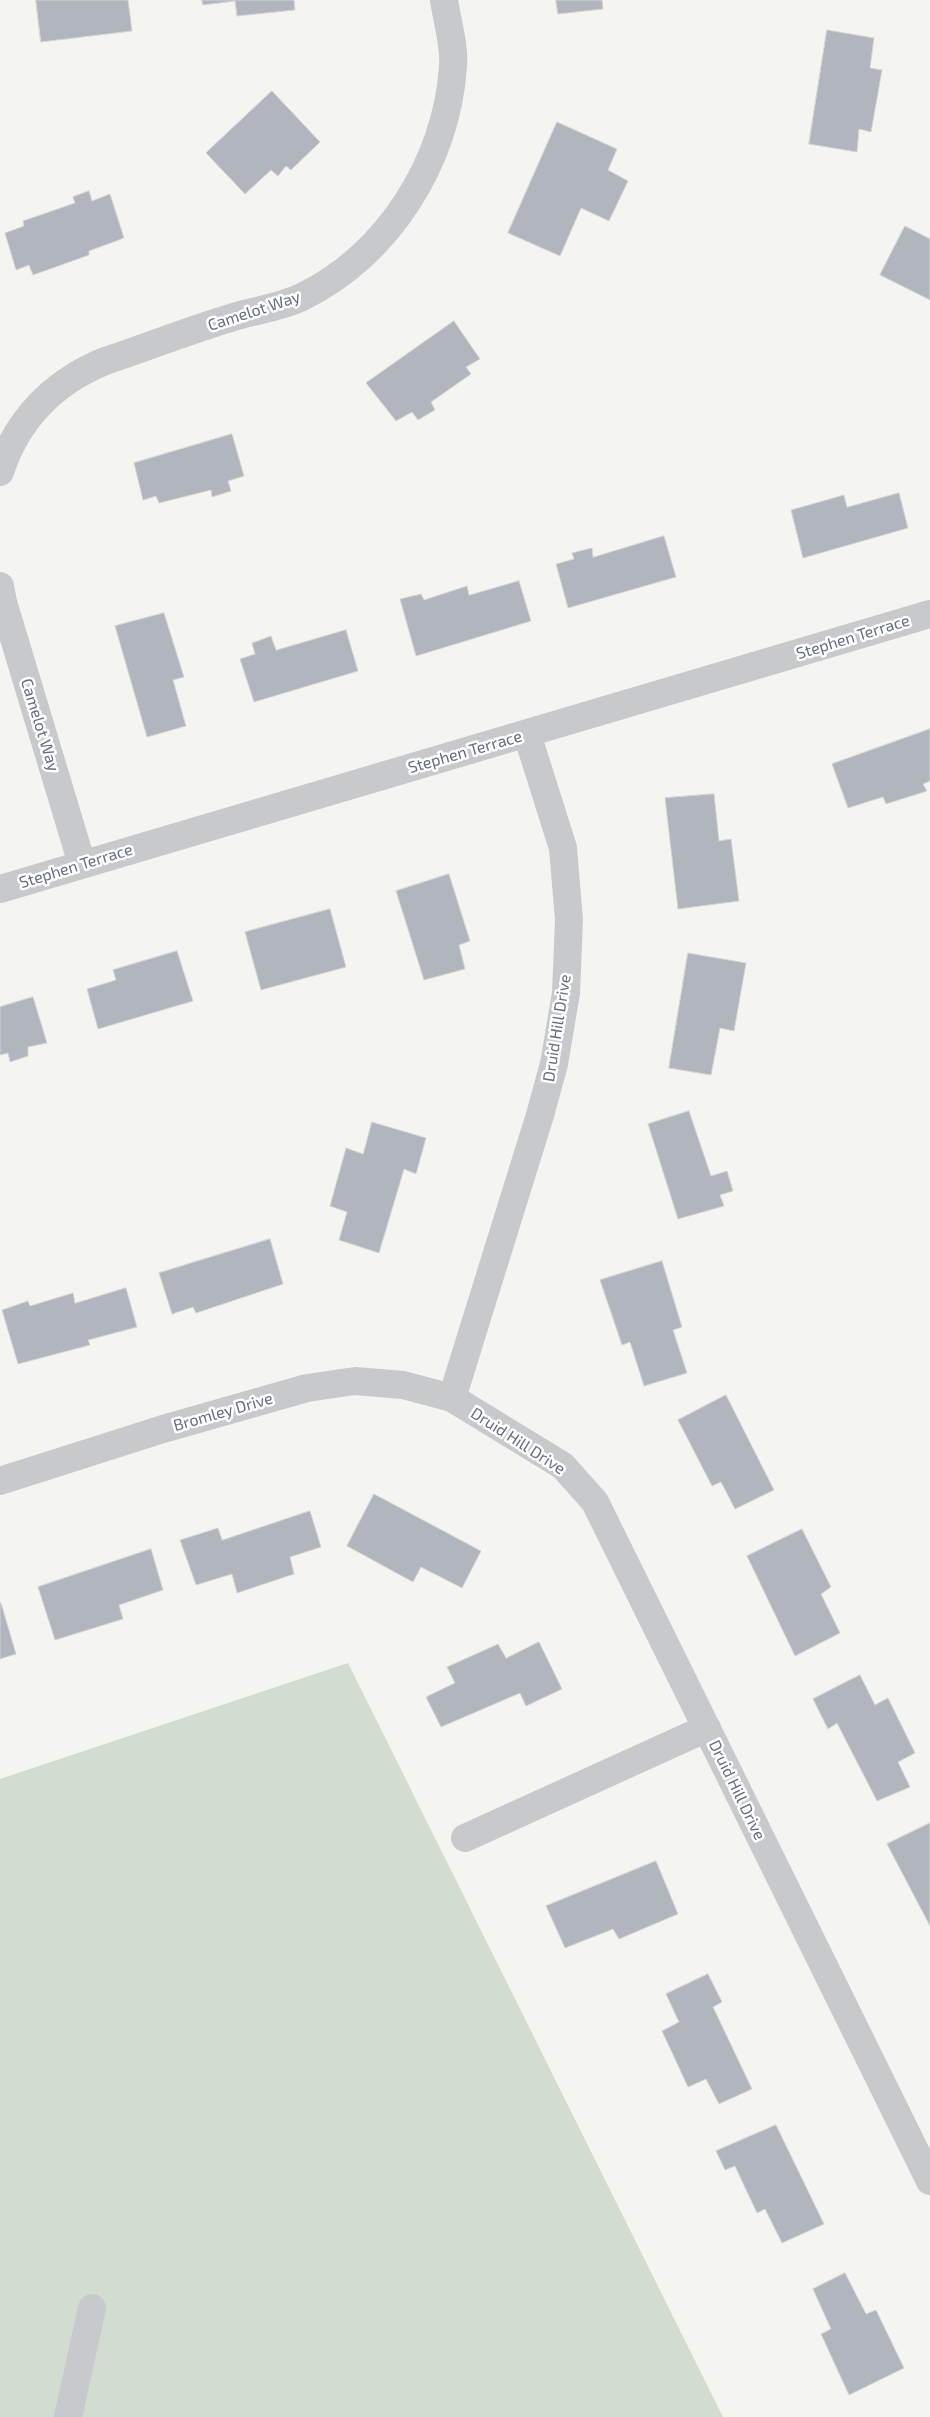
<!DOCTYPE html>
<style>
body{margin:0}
canvas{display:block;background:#f4f5f0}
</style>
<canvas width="930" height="2417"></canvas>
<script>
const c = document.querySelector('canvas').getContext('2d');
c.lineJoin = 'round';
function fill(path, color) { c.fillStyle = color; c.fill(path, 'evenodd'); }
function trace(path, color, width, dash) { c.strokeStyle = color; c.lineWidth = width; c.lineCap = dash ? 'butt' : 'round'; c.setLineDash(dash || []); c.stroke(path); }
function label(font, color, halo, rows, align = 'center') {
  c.font = font + ' "Exo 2",sans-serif'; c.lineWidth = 5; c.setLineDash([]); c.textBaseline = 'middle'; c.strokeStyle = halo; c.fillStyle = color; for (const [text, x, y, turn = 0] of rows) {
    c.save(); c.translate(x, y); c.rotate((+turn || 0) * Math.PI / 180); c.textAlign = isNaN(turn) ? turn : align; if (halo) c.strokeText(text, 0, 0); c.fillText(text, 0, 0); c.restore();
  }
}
const green = new Path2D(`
 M348,1663L723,2417H0V1779Z`);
const building = new Path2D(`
 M36,0H128L132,31L41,42Z
 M202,0H294L295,10L237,16L235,1L203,5Z
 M556,0H602L603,9L558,14Z
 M827,30L874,38L870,68L882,70L871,132L859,129L857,152L809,144Z
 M272,91L320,142L291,170L286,166L278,176L271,170L245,194L206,153Z
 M557,122L617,149L608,170L628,181L609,221L581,208L560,256L508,233Z
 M89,191L92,201L110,194L124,238L89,251V255L33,275L29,265L16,270L5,233L24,226L23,221L75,203L73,197Z
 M905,226L930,239V300L880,275Z
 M454,321L480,359L466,367L471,374L431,402L435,410L418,420L412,412L396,421L366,383Z
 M232,434L244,476L228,481L231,491L212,497L211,490L159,503L156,496L143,500L134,463Z
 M899,493L908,528L803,558L791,510L844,495L847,507Z
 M664,536L676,577L568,608L556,564L574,559L572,553L592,548L593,557Z
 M519,581L531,621L416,656L400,599L421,594L424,600L467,586L469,595Z
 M164,613L184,677L173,680L186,726L147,737L115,626Z
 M346,630L358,671L254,702L240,659L255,654L252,643L271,636L276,650Z
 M930,729V781L923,784L927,791L886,804L883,797L848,808L832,764Z
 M714,794L719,841L731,839L739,901L678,909L665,798Z
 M449,874L470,941L459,945L465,969L424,980L396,891Z
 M330,909L346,967L261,990L245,932Z
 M177,951L193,1001L98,1029L87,989L116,980L113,970Z
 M688,953L746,963L734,1031L720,1028L711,1075L669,1068Z
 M33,997L47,1043L28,1047V1056L10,1062L8,1053L0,1055V1007Z
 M689,1111L711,1176L727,1171L733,1191L720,1195L724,1206L678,1219L648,1124Z
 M372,1122L426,1138L416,1174L404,1169L379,1253L339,1240L347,1212L330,1206L346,1148L363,1154Z
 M270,1239L283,1284L196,1313L193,1307L172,1314L159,1273Z
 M662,1261L682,1327L673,1330L687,1373L644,1386L630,1342L622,1345L600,1280Z
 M126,1288L137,1327L88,1340L90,1345L18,1364L2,1310L28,1301L30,1306L73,1293L75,1303Z
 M726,1395L774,1490L735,1509L721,1482L712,1486L678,1420Z
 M374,1494L481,1551L462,1588L421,1567L413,1582L347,1546Z
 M310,1511L321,1547L290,1557L294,1574L237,1593L232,1574L196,1585L180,1540L218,1528L222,1540Z
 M802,1529L831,1587L821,1594L840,1633L795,1656L747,1556Z
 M151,1549L163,1590L119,1605L123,1619L55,1640L38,1587Z
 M1,1603L16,1654L0,1659V1603Z
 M539,1642L562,1689L526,1706L520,1693L441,1727L426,1697L455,1683L447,1667L498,1644L506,1658Z
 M860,1675L875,1705L888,1698L915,1753L898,1762L910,1787L877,1801L837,1723L828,1729L813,1699Z
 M930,1823V1926L887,1844Z
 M656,1861L678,1914L619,1939L613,1929L565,1948L546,1906Z
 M708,1974L722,2002L713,2007L752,2089L719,2104L706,2079L688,2087L662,2031L679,2022L666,1994Z
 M776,2125L824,2224L782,2243L765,2209L757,2213L735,2166L725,2170L716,2151Z
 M845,2273L866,2314L876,2310L904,2368L849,2395L821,2334L831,2329L813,2289Z`);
const street = new Path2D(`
 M0,472C17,419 54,382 105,361C151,346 197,327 244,314C264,309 283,306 302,297C389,254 446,162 453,67C455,46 447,21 444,0
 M0,586L3,602L82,864
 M0,889L930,614
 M452,1398L540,1115L554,1064L566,993L569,920L563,848L527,734
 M0,1481L163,1429L307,1388L355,1381L403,1385L452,1398L563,1466L595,1502L930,2181
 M465,1838L707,1728
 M68,2417L92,2308`);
const streetNames = [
 ["Camelot Way",254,311,-18],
 ["Stephen Terrace",853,637,-17],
 ["Camelot Way",40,725,73],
 ["Stephen Terrace",465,752,-16],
 ["Stephen Terrace",76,866,-17],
 ["Druid Hill Drive",557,1028,-81],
 ["Bromley Drive",223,1412,-16],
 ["Druid Hill Drive",518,1441,33],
 ["Druid Hill Drive",737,1790,64]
];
fill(green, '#d3dcd1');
fill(building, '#b1b5bd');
trace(building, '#d5d6d3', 1);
trace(street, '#c7c9cd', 28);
label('16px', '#626c84', '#fff', streetNames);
</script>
